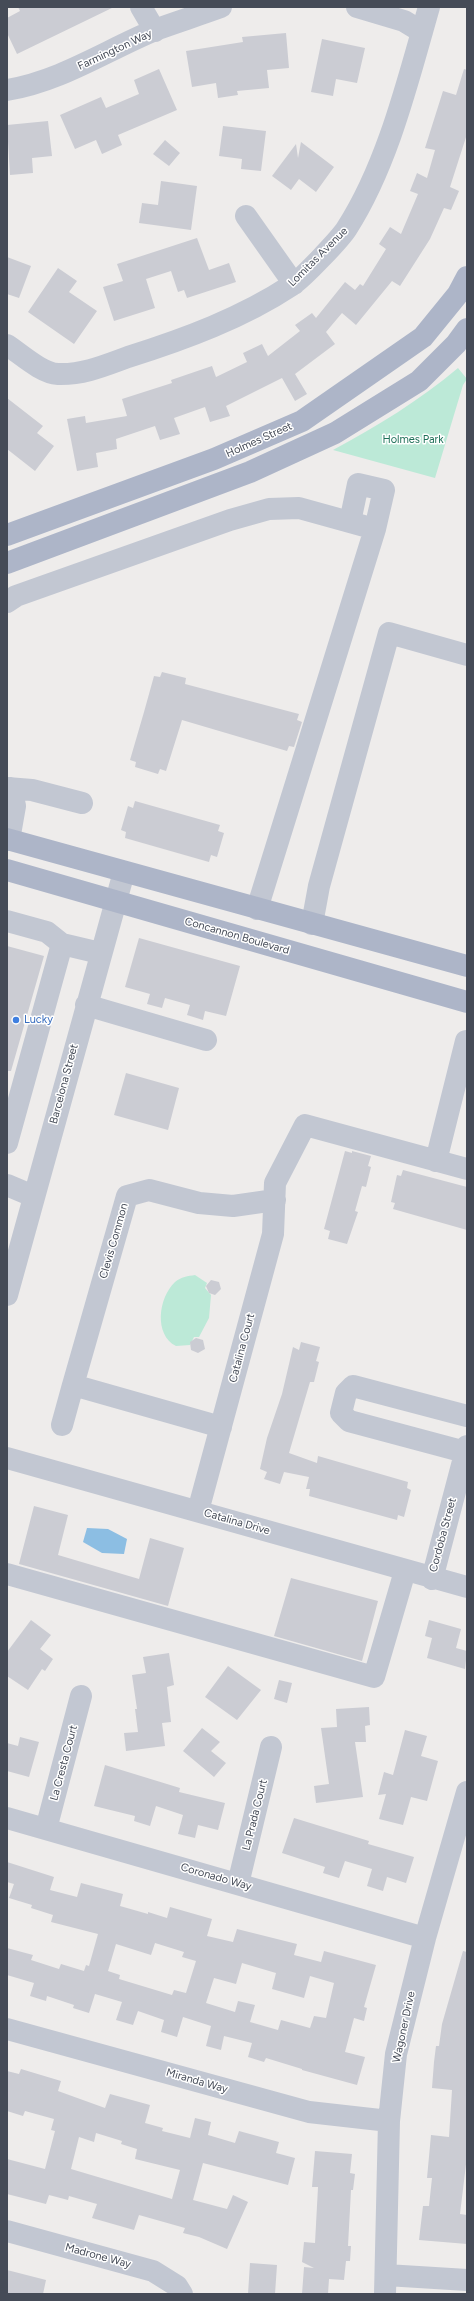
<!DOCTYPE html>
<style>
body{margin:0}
#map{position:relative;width:474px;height:2301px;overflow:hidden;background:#eeeceb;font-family:Figtree,sans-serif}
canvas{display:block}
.frame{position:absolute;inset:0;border:8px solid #454b57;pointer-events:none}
</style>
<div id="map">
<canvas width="474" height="2301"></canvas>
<div class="frame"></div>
</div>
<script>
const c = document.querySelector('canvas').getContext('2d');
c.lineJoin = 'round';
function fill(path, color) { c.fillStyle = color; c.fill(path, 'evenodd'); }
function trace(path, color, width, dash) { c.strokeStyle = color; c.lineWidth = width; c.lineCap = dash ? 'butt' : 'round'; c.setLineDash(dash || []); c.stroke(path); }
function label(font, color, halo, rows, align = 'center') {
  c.font = font + ' Figtree,sans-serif'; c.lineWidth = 3; c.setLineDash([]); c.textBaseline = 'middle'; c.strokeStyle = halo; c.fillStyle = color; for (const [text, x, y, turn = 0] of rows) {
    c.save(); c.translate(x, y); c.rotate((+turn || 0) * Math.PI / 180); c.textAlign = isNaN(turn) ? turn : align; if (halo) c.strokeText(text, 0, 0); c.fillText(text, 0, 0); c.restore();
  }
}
const green = new Path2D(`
 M458,368L467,379L463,385L435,478L333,450C377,426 419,401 458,368Z
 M195,1275L207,1283L205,1288L211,1295L209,1318L199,1337H194L190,1345L176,1346C154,1335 158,1298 175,1282C181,1277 188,1276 195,1275Z`);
const water = new Path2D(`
 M87,1528L108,1529L127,1539L124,1554L102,1553L83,1542Z`);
const building = new Path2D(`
 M18,7H114L17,54L7,33V18L20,11Z
 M286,33L289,68L267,70L269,88L237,91L238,95L218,98L216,83L192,87L186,51L243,42L242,37Z
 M322,39L365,48L357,83L336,79L333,96L311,92Z
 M159,69L177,110L118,135L122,145L102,154L96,140L75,149L60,115L101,97L106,108L139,94L134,80Z
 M464,69L467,70V134L450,187L459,191L451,210L444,208L430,239L400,286L392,281L356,325L342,313L326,332L335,344L295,374L307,394L295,401L282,378L226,406L230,416L210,422L205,407L174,418L180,434L160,440L155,426L116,439L117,449L96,453L98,467L77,471L67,419L85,416L86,423L127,416L122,399L172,383L171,380L212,366L216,377L247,362L243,353L262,344L268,356L300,331L295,325L312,313L316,318L345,282L355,290L360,284L363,286L386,249L379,244L390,227L401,234L418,194L410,191L417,173L427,178L435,150L425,148L443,91L456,95Z
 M48,121L52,156L32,158L33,173L10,175L7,125Z
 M223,126L266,131L261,171L241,169L242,159L219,156Z
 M165,140L180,153L169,166L153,154Z
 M301,142L334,167L316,192L299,179L291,190L272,176L296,144L298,158Z
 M161,181L197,186L191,230L139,223L142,203L158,205Z
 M197,238L209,270L229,263L236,282L187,298L184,290L178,292L171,271L146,279L155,308L114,321L103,287L123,281L117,264Z
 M7,257L31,266L19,298L7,294Z
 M58,268L77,281L69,292L97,311L74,344L28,312Z
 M7,398L43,426L37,433L54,446L35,471L7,449Z
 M162,672L186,678L185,684L299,714L297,720L302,722L294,747L289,746L287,751L182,720L166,771L160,769L158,774L135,767L136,762L130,760L144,712L154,676L160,677Z
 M135,801L220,825L218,831L224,833L217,857L211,855L209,862L125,838L126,832L121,830L128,806L133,808Z
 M139,938L240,966L226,1016L205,1011L203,1020L187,1015L190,1005L165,998L162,1008L147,1004L150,994L125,987Z
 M7,946L44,956L11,1071H7Z
 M126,1073L179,1088L168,1130L114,1115Z
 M345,1151L352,1153V1151L371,1156L368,1166L371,1167L366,1187L362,1186L355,1211L358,1212L347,1244L328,1239L330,1231L324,1229Z
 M403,1170L467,1187V1230L393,1209L395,1203L391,1202L397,1175L401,1176Z
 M211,1280L219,1282L221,1289L215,1295L209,1293L206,1286Z
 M196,1338L203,1340L205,1349L198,1353L191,1350L190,1342Z
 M301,1342L320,1347L316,1361L319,1362L314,1382H310L289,1453L317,1463L318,1456L408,1482L407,1488L411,1490L404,1517L398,1515L397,1520L309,1496L310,1489H306L309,1477L284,1472L280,1484L264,1479L267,1472L260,1469L267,1438L282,1394L293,1347L299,1350Z
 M34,1506L68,1515L58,1555L139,1579L150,1538L184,1548L168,1606L19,1564Z
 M291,1578L378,1601L362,1661L274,1636Z
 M31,1620L51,1635L40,1649L53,1659L45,1671L42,1669L28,1690L7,1676V1652Z
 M429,1620L461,1629L456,1648L467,1651L465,1669L427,1658L432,1638L425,1636Z
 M169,1653L174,1685L167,1687L171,1722L162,1723L165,1746L126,1751L124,1733L138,1732L135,1709H137L132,1675L146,1673L143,1657Z
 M228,1666L261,1690L237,1720L205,1697Z
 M279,1680L292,1683L287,1703L274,1699Z
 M369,1707L370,1725L365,1726L366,1742H355L363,1797L316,1803L314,1786L329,1784L321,1728L337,1727L336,1709Z
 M202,1728L220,1742L211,1751L226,1763L214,1777L183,1751Z
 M405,1730L427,1736L421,1756L438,1761L427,1801L411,1797L403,1825L379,1819L386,1794L378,1795L384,1772L393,1775Z
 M20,1737L39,1742L29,1777L7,1771V1743L18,1746Z
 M105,1765L180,1788L179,1792L225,1803L218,1830L198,1825L195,1838L178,1834L183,1815L156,1806L150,1826L134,1821L135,1816L94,1806Z
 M294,1818L369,1841L368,1844L414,1857L406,1883L387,1877L383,1891L367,1886L372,1869L345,1861L339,1878L323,1873L325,1867L282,1853Z
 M7,1862L54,1877L50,1890L77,1897L81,1883L123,1894L120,1906L148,1914V1912L167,1918L170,1907L212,1919L207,1936L233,1942L237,1929L297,1944L294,1955L321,1962L324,1951L376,1965L364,2007L367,2008L364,2021L354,2018L345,2052L365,2057L357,2085L302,2070V2069L266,2058L264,2062L248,2057L252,2043L224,2036L221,2050L206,2046L211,2026L183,2017L177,2037L161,2032L164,2020L138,2011L133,2025L116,2020L122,2002L95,1994L89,2013L73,2008L74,2005L47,1996L46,2001L30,1996L34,1983L7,1975V1948L33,1955L31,1960L59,1969L61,1964L84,1971L86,1965L89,1966L98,1934L51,1922L53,1915L31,1908L32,1905L9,1898L14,1884L7,1882ZM155,1943L184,1952L182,1957L196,1961L186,1993L174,1990L172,1995L119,1979L120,1975L108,1971L116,1944L151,1955ZM242,1963L276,1973L272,1989L304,1998L310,1976L334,1983L326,2018L314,2016L310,2028L281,2020L278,2030L250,2022L255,2005L238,2001L235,2012L206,2003L214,1978L236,1984Z
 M463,1951L467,1952V2156L460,2214L467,2215V2244L419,2240L423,2206H429L432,2178H427L431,2135L449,2137L452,2090L432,2088L434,2062L436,2046H439L442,2024Z
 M21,2069L61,2081L58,2091L105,2108L110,2094L150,2105L145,2123L163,2128L162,2131L190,2138L195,2118L211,2122L208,2135L235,2143L239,2131L279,2142L276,2153L295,2158L288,2185L203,2163L193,2200L227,2209L233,2195L248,2202L227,2249L199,2237L183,2233L185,2228L139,2215L134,2230L92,2218L97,2204L69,2196L68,2200L49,2195L46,2204L7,2194V2159L45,2169L55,2131L51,2130L54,2119L25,2111L23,2116L7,2111V2071L19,2074ZM96,2133L122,2141L121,2144L137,2149L135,2159L180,2170L172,2199L71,2169L79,2137L94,2142Z
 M315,2151L352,2154L350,2173L355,2174L353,2190H351L348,2246H351L350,2261H346L344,2280L329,2279L328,2294H302L304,2267L314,2268L302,2262L304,2242L315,2243L318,2187H312Z
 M250,2263L277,2265L275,2294H248Z
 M7,2270L46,2280L43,2294H7Z`);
const minor = new Path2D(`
 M141,7L155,31
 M357,7L404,21L422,32
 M7,90C61,81 105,51 155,30C177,22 199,15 221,7
 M246,216L294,284
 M7,345C21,354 41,373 58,374C83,375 106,365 128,357C185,339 242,318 292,285C302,279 341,238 347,228C388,164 408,80 429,7
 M7,602L16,596L230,520L269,509L299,508L364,526
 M7,788L32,790L82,803
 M9,840L15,806L11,788
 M257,909L375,529L384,490L358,484L350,522
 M7,921L47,932L62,944L100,953
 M312,924L319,886L389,633L467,655
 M86,1005L206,1040
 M7,1143L62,944
 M436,1161L466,1041
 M7,1185L33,1196
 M7,1295L124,872
 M62,1425L73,1385
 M221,1427L73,1385L127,1196L149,1190L199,1203L233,1206L275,1200
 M465,1452L349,1421L341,1413L346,1393L353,1386L467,1416
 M7,1458L467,1587
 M198,1511L273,1234L275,1183L305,1125L467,1169
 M7,1574L374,1677L405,1571
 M432,1579L467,1446
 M7,1818L425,1938
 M46,1829L81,1696
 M238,1884L271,1747
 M7,2029L309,2112L389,2121
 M7,2231L153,2271L177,2286L182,2294
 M386,2275L467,2280
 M385,2294L389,2121L396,2054L425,1938L467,1792`);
const major = new Path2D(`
 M7,535L214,459L302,421L423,337L458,294L467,277
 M7,563L250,472L335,433L419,381L456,344L467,329
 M7,839L467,966
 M7,870L467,1002`);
const markers = [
 [16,1020,4,"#3f7fe0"]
];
const streetNames = [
 ["Farmington Way",115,50,-25],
 ["Lomitas Avenue",318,257,-45],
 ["Holmes Street",259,440,-24],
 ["Concannon Boulevard",237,936,16],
 ["Barcelona Street",64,1084,-75],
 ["Clevis Common",114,1241,-74],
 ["Catalina Court",242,1348,-75],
 ["Catalina Drive",237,1522,16],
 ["Cordoba Street",443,1535,-75],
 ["La Cresta Court",64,1763,-75],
 ["La Prada Court",255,1815,-76],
 ["Coronado Way",216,1877,16],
 ["Wagoner Drive",404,2027,-78],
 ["Miranda Way",197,2081,16],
 ["Madrone Way",98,2256,15]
];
const parkNames = [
 ["Holmes Park",413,440]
];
const shopNames = [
 ["Lucky",24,1020]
];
fill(green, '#bce9d7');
fill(water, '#8cbee3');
fill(building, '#cbccd3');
trace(minor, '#c2c7d2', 22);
trace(major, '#adb5c8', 22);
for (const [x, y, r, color] of markers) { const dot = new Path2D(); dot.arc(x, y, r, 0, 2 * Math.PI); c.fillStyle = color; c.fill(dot); trace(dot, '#fff', 1.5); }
label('11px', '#454b57', '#fff', streetNames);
label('11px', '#1e7058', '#fff', parkNames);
label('11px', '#366cbe', '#fff', shopNames, 'left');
</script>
